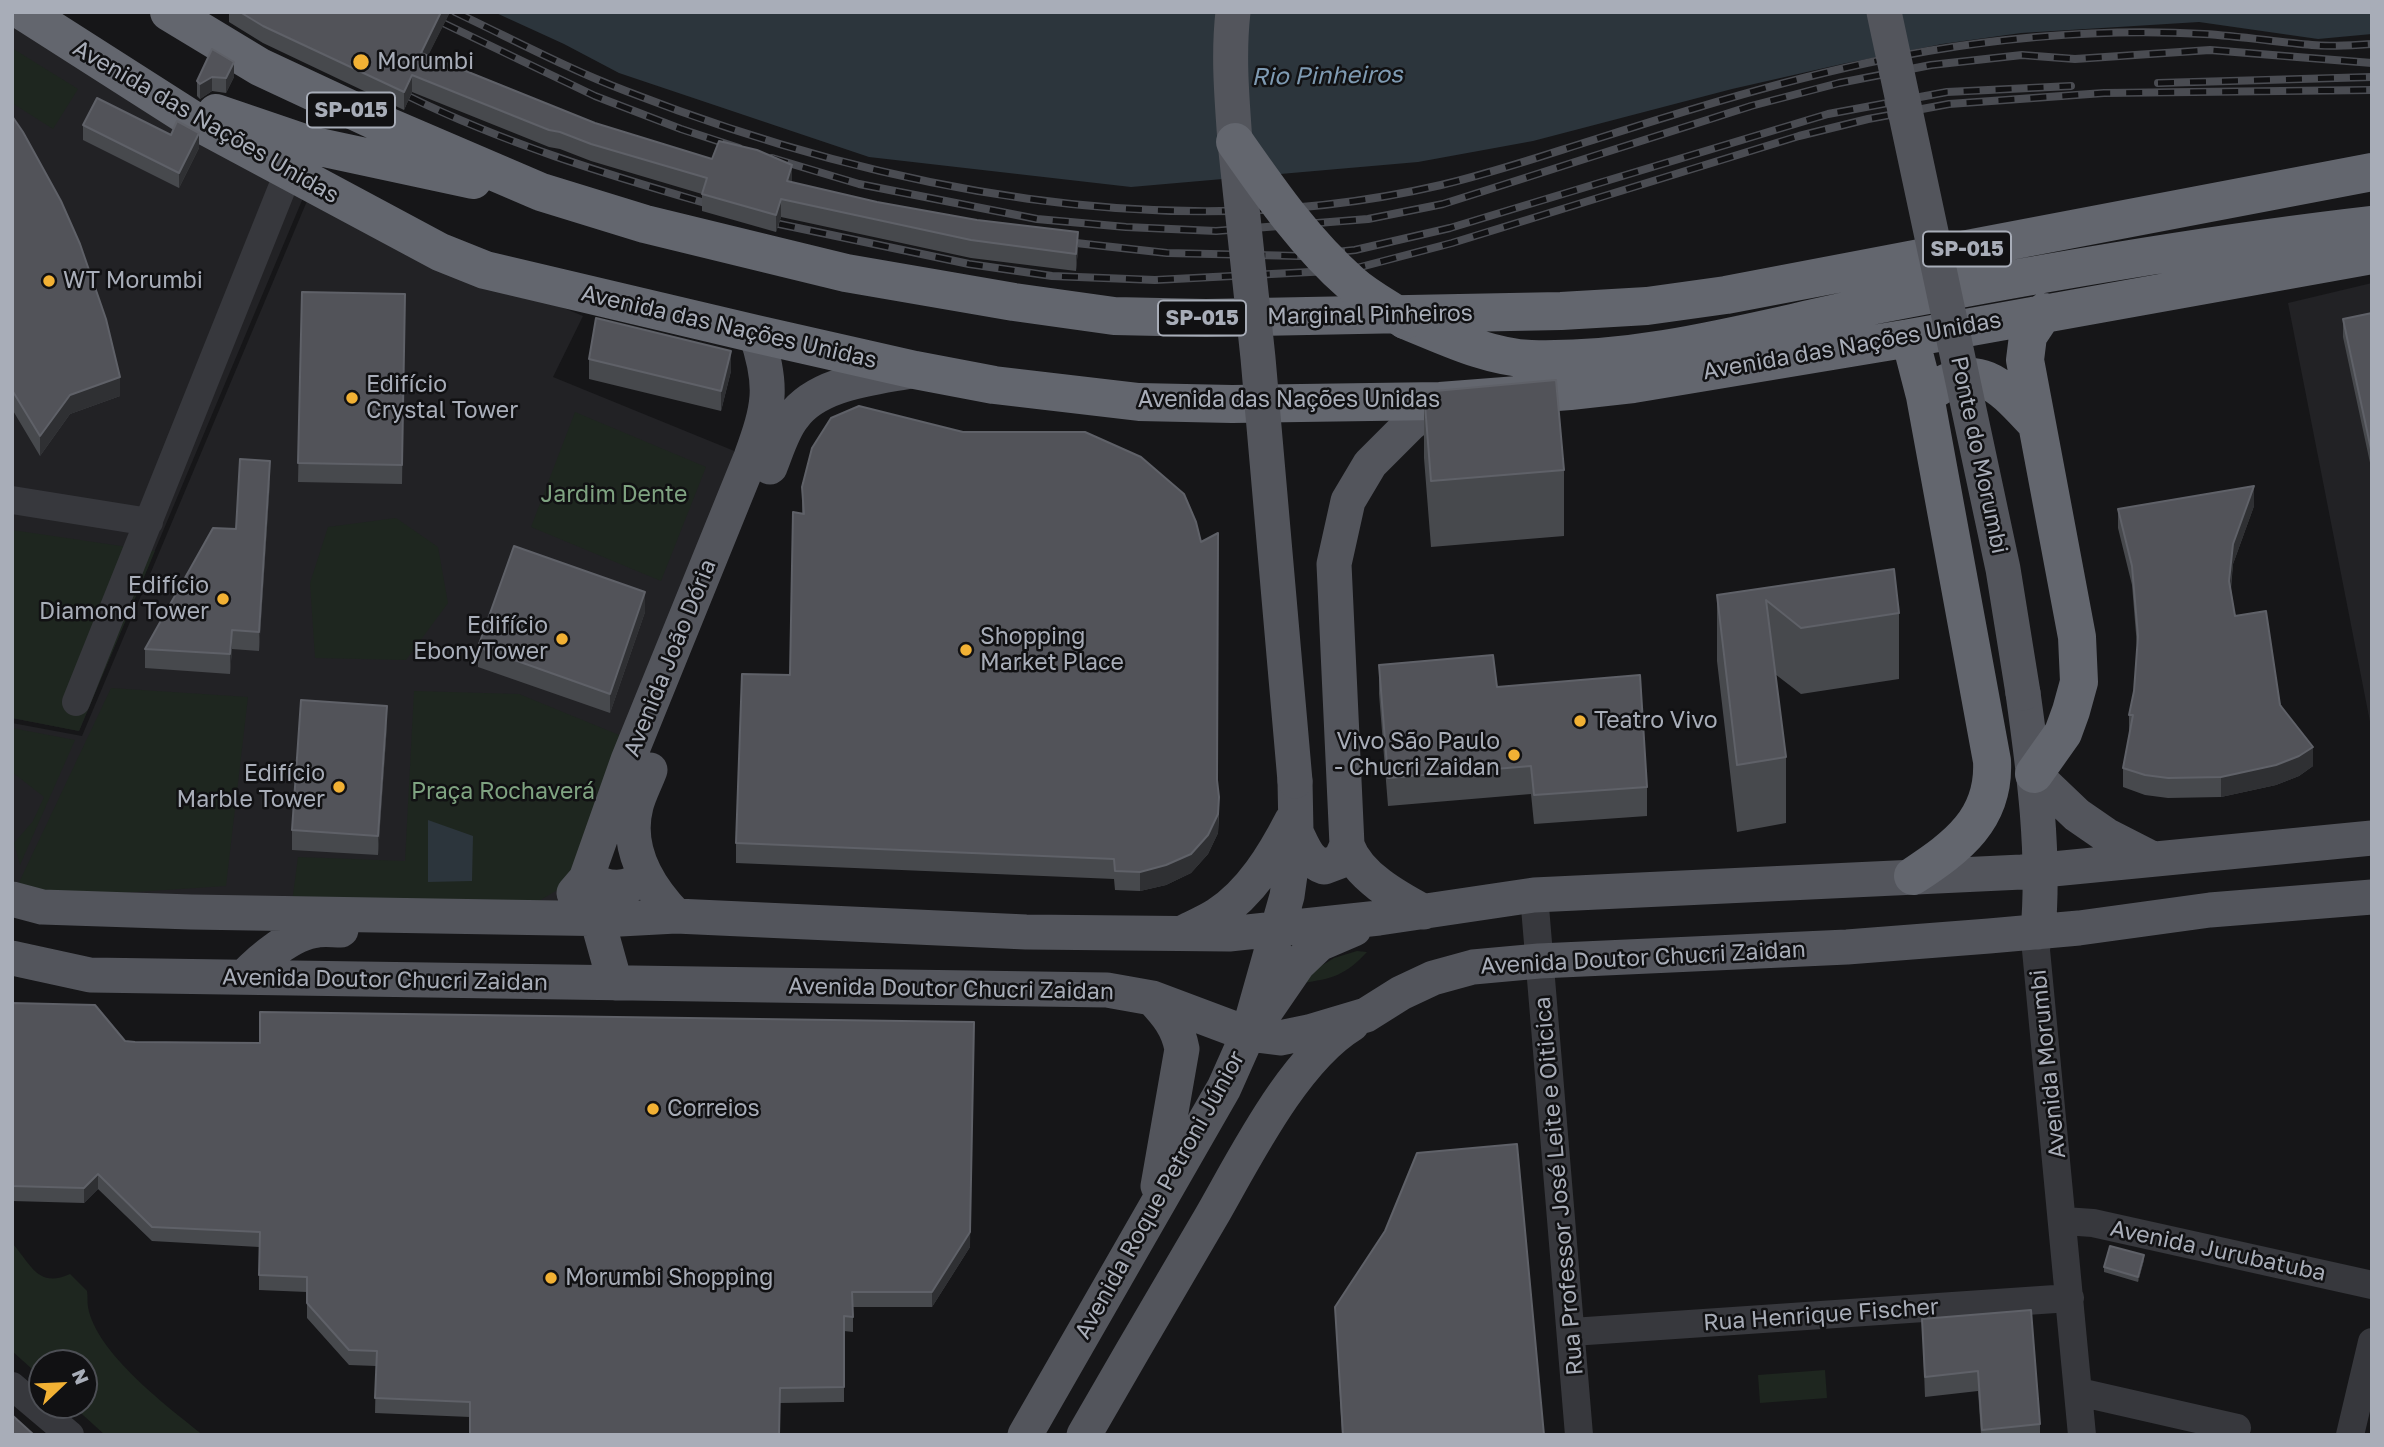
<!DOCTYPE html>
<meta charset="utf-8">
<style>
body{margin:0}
#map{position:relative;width:2384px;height:1447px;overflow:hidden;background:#161618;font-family:"Golos Text",sans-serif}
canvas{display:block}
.frame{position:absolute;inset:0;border:14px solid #a8adb8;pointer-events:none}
.north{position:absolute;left:28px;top:1349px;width:70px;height:70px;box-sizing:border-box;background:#111113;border:2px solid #4d4f55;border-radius:50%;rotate:67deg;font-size:19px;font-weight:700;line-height:28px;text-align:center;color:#a8adb8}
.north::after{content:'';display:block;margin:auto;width:24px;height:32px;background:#f2b134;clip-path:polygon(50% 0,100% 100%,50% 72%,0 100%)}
</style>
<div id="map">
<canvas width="2384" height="1447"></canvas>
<div class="frame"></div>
<div class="north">N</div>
</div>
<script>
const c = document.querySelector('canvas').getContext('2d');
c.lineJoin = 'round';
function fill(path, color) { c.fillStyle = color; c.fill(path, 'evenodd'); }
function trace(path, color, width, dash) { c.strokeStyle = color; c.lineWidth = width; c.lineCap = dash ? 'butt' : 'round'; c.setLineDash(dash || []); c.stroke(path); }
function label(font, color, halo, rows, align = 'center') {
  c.font = font + ' "Golos Text",sans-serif'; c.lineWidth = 5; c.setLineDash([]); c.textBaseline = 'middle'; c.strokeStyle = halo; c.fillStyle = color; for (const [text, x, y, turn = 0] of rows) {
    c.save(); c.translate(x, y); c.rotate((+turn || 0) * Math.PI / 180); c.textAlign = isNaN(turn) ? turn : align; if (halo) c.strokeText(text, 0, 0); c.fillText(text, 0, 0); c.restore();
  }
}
const built = new Path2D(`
 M12,23L303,198L79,731L12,718Z
 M307,201L583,316L553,377L749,457L559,906L12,898V723L82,736Z
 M2372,283V732L2288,303Z`);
const green = new Path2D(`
 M12,48L78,89L53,129L12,103Z
 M575,412L706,467L661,581L531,527Z
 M396,518L438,547L448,603L406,660L315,658L310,583L328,527Z
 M12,530L155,551L79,731L12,718Z
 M111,688L248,697L226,886L121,893H14Z
 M414,691L519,694L624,737L571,882L532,905L292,902L298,857L405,861Z
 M12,728L75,740L20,865L14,843L33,821L44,797L12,772Z
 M1357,951L1367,952C1346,975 1332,979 1302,983L1300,979L1334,958Z
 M12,1243C31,1264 38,1289 70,1274L87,1291C88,1296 87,1302 88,1307C96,1353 168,1407 203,1435H105L72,1405H84V1363H42V1378L12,1351Z
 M1825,1370L1827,1398L1760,1403L1758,1375Z`);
const water = new Path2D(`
 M494,12H2372V34L2318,39L2199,22L2021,33L1942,44L1842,64L1732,89L1533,141L1418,162L1131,187L869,157L619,73L564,44Z
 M428,820L473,836L472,881L428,882Z`);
const minor = new Path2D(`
 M12,500L149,522
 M76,702L288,173
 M1534,895L1579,1435
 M2038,932L2036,950L2082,1435
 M2064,1221L2093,1223L2372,1285
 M1572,1332L2070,1298
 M12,1386L70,1435
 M2079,1392L2237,1428
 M2350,1435L2372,1342`);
const major = new Path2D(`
 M1233,12C1228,56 1232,99 1235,142
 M770,467C777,450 782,431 793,417C818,382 876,378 915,370
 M2023,693C2034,772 2045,852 2038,932
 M650,770C646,781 639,794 636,806C625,848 648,887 676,916
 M2034,774L2077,815L2106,835L2153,859
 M1296,832C1303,846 1308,862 1324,867L1340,861L1347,845
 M574,893L586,879C609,889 625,892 646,876
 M12,899L42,907L191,912L620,919L676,916L1026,932L1229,934L1379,918L1534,895L2022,872L2372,838
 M1424,912C1396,897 1358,876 1347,845L1334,564L1348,501L1370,464L1411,423L1440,401
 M1182,933C1194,927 1206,922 1217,915C1251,893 1274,855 1292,820
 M12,958L90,975L1107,990L1152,998L1248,1034L1280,1038L1309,1032L1366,1015L1401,993L1433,978L1473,967L1539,961L1847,947L1989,936L2079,928L2210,910L2372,897
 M244,977C261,959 293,932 318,930C326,929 333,930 341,930
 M615,983L586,879L628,760L751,457C769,407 774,387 756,334
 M1152,998C1167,1014 1178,1027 1182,1049L1158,1186
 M1263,1015L1298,964L1319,944L1354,929
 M1025,1435L1224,1088L1248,1034L1287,896L1296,832L1295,781
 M1084,1435C1126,1362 1168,1290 1211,1217C1245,1158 1293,1060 1352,1024`);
const highway = new Path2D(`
 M24,12L190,118L440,252L485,270L756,334L915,370L994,385L1139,402L1232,404L1440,401L1570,391L1633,384L1910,338L2372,255
 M169,12L260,67L380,123L541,192L645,224L846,273L1014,302L1114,316L1206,318L1561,311L1647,306L1726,295L2372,172
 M216,113L310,145L473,180
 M1405,320C1445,336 1487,357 1531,359C1651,362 1760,328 1875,305C2040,273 2205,244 2372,225
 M1910,338L1925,396L1992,761C1995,819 1957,847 1913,876
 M1932,391C1980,359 2002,387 2035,422
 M2034,774L2063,733L2071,711L2079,682L2077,637L2025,360L2028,336L2044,312`);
const rail = new Path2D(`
 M455,12C512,39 568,69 626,91C880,190 1172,248 1441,185C1492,173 1542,156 1593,140C1703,105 1813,71 1928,51C2018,36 2112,29 2204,34C2240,36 2276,42 2312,45C2332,47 2352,45 2372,44
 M443,23L595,96L681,129L739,148
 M2158,83L2372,77
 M410,97C504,143 605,174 705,203
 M772,158L859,184L1037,219L1126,227L1216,231L1368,219L1443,204L1751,106L1839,83L1931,65L2022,55L2075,59L2210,50L2372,63
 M779,224L969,264L1052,276L1155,280L1349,270L1452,243L1799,136L1868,119L1949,104L2104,93L2372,90
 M1058,241L1167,253L1300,256L1355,250L1450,228L1828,114L1947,92L2071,86`);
const majorBridge = new Path2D(`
 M1884,12L2003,569L2023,693
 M1235,142L1258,358L1295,781`);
const highwayBridge = new Path2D(`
 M1235,142C1270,192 1305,243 1352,284C1368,298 1388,308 1405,320`);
const wall = new Path2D(`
 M229,12H450L428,55L595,123L712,159L792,182L1078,249L1076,271L971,258L781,217L776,232L702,211V194L591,161L560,149L549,147L412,92L404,110L263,43L229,22Z
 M212,49L234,77L226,93L212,91L200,99L197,96V81Z
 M12,116L120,396L70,414L40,456L12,409Z
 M83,125L171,135L199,148L179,188L83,140Z
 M302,292L405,294L402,484L298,482Z
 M2372,313V472L2343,337V319Z
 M589,359L731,371L721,411L589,379Z
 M1424,392L1564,470V536L1431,547L1424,458Z
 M270,481L259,651L232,649L230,674L145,668V649L236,529Z
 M802,487L1217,781L1219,817L1218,833L1208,854L1191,873L1166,885L1140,891L1115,890L1114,879L736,863V843L790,675L802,514Z
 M2254,506L2233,564L2231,589L2235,616L2313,766L2299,776L2276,785L2221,797L2168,798L2145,795L2123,787V768L2129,735V715L2134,691L2137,646L2132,585L2118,528V509Z
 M1717,595L1899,613V679L1801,694L1775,674L1786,757V823L1737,832L1717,661Z
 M645,612L610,713L478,667V647Z
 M1379,665L1497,687L1647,787V816L1534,824L1531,794L1388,806L1379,694Z
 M387,725L378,855L292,850V830Z
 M12,1003L125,1041L970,1247L932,1307H853V1332L844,1331V1402L780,1403L470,1417L375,1413L376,1366L349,1365L307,1318V1292L259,1290V1247L152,1241L98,1189L84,1203L12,1201Z
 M2144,1260L2138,1282L2104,1272V1267Z
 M1335,1307L1544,1435H1342Z
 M1922,1319L2040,1424V1435H1981L1978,1391L1925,1397Z`);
const shadedWall = new Path2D(`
 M441,12H450L421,70V53Z
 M234,62V77L226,93V78Z
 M412,75V92L404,110V92Z
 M212,77V91L200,99V84Z
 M199,133V148L179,188V173Z
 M792,165V182L787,181Z
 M781,199V217L776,232V215Z
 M1078,232V249L1076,271V254Z
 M731,351V371L721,411V391Z
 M120,377V396L70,414L40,456V436L70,395Z
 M270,461V481L259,651V632Z
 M2254,486V506L2233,564L2229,600V581L2233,544Z
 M645,592V612L610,713V694Z
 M232,630V649L230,674V654Z
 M387,706V725L378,855V836Z
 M2313,747V766L2299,776L2276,785L2221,797V777Z
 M1219,797L1218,833L1208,854L1191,873L1166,885L1140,891V872Z
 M974,1022L970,1247L932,1307V1292Z
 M98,1174V1189L84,1203V1188Z
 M2144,1255V1260L2138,1282V1277Z`);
const building = new Path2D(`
 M240,12H441L421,53L595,123L712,159L719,141L757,150L792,165L787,181L877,202L977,220L1078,232L1076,254L971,240L781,199L776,215L702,194L707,178L591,144L560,132L549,130L412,75L404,92L263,26Z
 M212,49L234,62L226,78L212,77L200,84L197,81Z
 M97,98L171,135L177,121L199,133L179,173L83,125Z
 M12,116L23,132L61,201L80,244L106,319L120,377L70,395L40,436L12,390Z
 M302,292L405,294L402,465L298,463Z
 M2372,313V454L2343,319Z
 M596,318L731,351L721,391L589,359Z
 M1556,380L1564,470L1431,481L1424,392Z
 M859,406L963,432H1085L1141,457L1184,494L1196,522L1201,542L1218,533L1217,780L1219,797L1218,814L1208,835L1191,854L1166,865L1140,872L1115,871L1114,859L736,843L742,674L790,675L793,512L804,514L802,487L812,448L831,418Z
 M240,459L270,461L259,632L232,630L230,654L145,649L213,528L236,529Z
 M2254,486L2233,544L2229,581L2235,616L2266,611L2280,705L2313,747L2299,756L2276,765L2221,777L2168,778L2145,775L2123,768L2133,715H2129L2134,691L2138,636L2132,566L2118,509Z
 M514,546L645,592L610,694L478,647Z
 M1894,569L1899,613L1801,628L1766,600L1786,757L1737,765L1717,595Z
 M1493,655L1497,687L1640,675L1647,787L1534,795L1531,766L1388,778L1379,665Z
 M301,700L387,706L378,836L292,830Z
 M12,1003L95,1005L125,1041L135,1042L260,1043V1012L974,1022L970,1232L932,1292H852L853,1317L844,1316V1387L780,1388L779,1435H470V1402L375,1398L377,1351L349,1350L307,1303V1277L259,1275L260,1232L152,1227L98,1174L84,1188L12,1186Z
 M1517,1144L1544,1435H1343L1335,1307L1385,1231L1417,1153Z
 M2110,1246L2144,1255L2138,1277L2104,1267Z
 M2031,1310L2040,1424L1982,1430L1978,1371L1925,1377L1922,1319Z
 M12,1415L34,1435H12Z`);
const markers = [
 [361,62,9,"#f2b134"],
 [49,281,7,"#f2b134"],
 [352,398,7,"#f2b134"],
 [223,599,7,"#f2b134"],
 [562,639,7,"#f2b134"],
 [966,650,7,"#f2b134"],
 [1580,721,7,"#f2b134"],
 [1514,755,7,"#f2b134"],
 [339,787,7,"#f2b134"],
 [653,1109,7,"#f2b134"],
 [551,1278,7,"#f2b134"]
];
const shields = [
 [351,110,88],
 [1967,249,88],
 [1202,318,88]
];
const shieldNames = [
 ["SP-015",351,110],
 ["SP-015",1967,249],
 ["SP-015",1202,318]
];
const poiNames = [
 ["Morumbi",377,62],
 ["WT Morumbi",63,281],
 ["Edifício",366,385],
 ["Crystal Tower",366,411],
 ["Edifício",209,586,"right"],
 ["Diamond Tower",209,612,"right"],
 ["Edifício",548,626,"right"],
 ["EbonyTower",548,652,"right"],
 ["Shopping",980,637],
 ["Market Place",980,663],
 ["Teatro Vivo",1594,721],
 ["Vivo São Paulo",1500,742,"right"],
 ["- Chucri Zaidan",1500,768,"right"],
 ["Edifício",325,774,"right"],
 ["Marble Tower",325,800,"right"],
 ["Correios",667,1109],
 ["Morumbi Shopping",565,1278]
];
const streetNames = [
 ["Avenida das Nações Unidas",206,122,30],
 ["Marginal Pinheiros",1370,315,-1],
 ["Avenida das Nações Unidas",729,327,13],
 ["Avenida das Nações Unidas",1852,346,-10],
 ["Avenida das Nações Unidas",1289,400],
 ["Ponte do Morumbi",1979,455,78],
 ["Avenida João Dória",670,658,-68],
 ["Avenida Doutor Chucri Zaidan",1643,958,-3],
 ["Avenida Doutor Chucri Zaidan",385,980,1],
 ["Avenida Doutor Chucri Zaidan",951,989,1],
 ["Avenida Morumbi",2048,1064,-96],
 ["Rua Professor José Leite e Oiticica",1559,1186,-95],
 ["Avenida Roque Petroni Júnior",1160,1195,-61],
 ["Avenida Jurubatuba",2218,1251,12],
 ["Rua Henrique Fischer",1821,1315,-4]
];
const parkNames = [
 ["Jardim Dente",614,495],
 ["Praça Rochaverá",503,792]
];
const waterNames = [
 ["Rio Pinheiros",1327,76,-1]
];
fill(built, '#222225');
fill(green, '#1e261f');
fill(water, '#2c353c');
trace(minor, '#37383d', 28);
trace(major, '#53555c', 35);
trace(highway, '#63666e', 38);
trace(rail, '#4a4c52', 8);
trace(rail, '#111113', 5, [16]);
trace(majorBridge, '#53555c', 35);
trace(highwayBridge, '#63666e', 38);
fill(wall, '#47494d');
fill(shadedWall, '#2f3033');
fill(building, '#525359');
trace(building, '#5f6168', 2);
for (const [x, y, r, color] of markers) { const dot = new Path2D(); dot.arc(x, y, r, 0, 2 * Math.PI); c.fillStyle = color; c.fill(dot); trace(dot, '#111113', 2.5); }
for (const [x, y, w] of shields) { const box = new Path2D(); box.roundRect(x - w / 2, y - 17.5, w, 35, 5); c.fillStyle = '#111113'; c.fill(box); trace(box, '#a8adb8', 2); }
label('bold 21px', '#a8adb8', null, shieldNames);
label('23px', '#a8adb8', '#111113', poiNames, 'left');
label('23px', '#a8adb8', '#111113', streetNames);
label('23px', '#7fa381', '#111113', parkNames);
label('italic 24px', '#7f9bb3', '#111113', waterNames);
</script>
